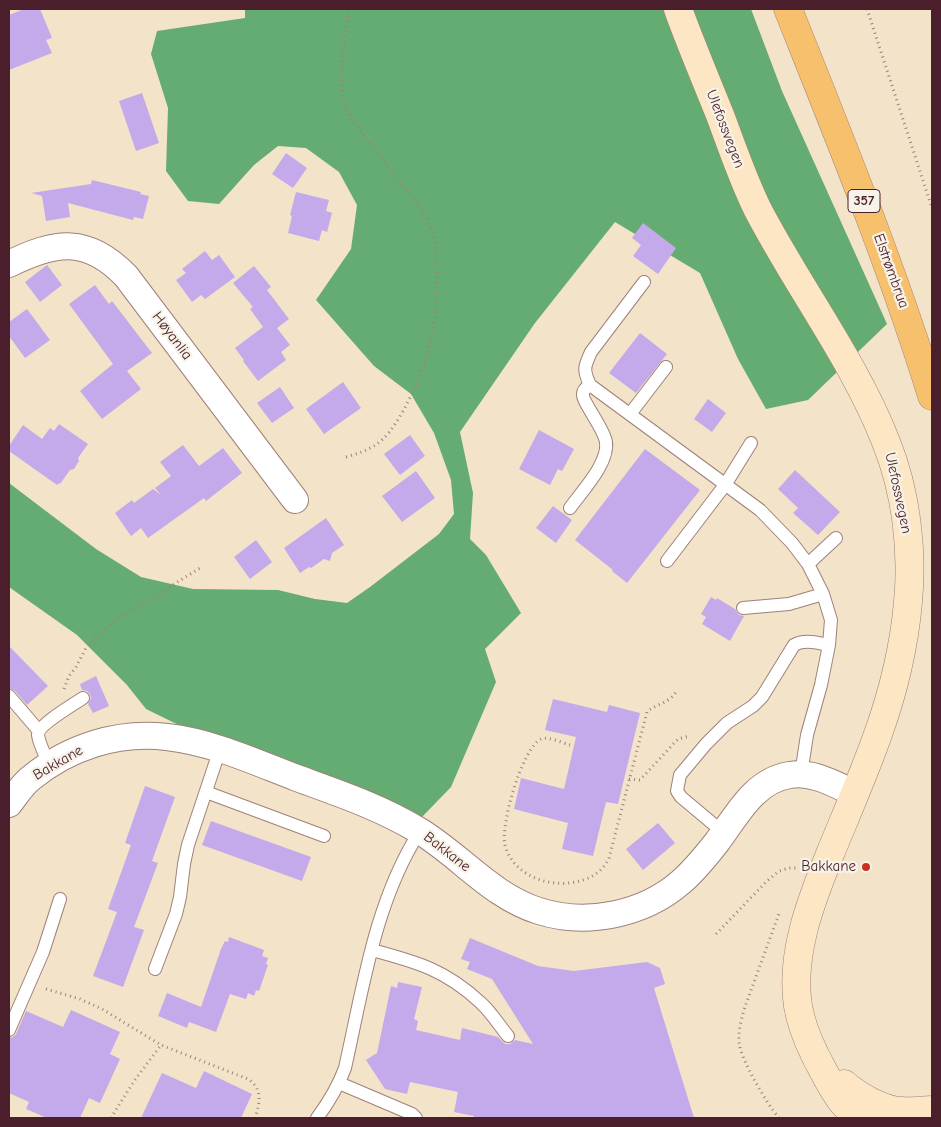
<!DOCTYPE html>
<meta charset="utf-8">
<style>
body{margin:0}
#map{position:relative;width:941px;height:1127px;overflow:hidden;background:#f2e3c9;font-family:"Comic Neue",sans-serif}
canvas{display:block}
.frame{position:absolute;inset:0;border:10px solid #4a1f2b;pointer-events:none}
</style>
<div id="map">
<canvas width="941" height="1127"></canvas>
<div class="frame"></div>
</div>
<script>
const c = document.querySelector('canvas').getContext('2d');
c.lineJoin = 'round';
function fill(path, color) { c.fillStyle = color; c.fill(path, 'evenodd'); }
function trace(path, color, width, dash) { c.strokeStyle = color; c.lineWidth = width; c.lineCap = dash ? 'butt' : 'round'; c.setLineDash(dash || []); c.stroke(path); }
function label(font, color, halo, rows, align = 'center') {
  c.font = font + ' "Comic Neue",sans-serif'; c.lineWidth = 4.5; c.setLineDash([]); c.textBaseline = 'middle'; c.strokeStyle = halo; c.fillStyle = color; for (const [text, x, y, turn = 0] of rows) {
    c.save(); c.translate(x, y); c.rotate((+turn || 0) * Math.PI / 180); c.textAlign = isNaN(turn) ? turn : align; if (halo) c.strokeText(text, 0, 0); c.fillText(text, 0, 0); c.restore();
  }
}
const forest = new Path2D(`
 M245,9H751L782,91L887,324L808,400L766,409L738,359L700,273L615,222L535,323L460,432L473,493L470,539L486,555L521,613L485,649L496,682L451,787L422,817L322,775L191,731L146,709L127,685L77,635L9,587V483L96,549L141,577L193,589L278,590L315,599L347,603L370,587L439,534L454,514L451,480L434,433L411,394L374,366L316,300L351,249L357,205L339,172L306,148L278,146L254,165L219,204L188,201L166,171L168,108L151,54L157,31L245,18Z`);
const building = new Path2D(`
 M24,9H40L52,38L46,40L52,53L9,70V15Z
 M142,93L159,143L136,151L119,101Z
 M286,153L307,168L293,188L272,174Z
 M92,180L141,192L140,194L149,196L143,219L134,217L133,220L68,203L70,217L46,221L42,196L31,193L91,184Z
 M296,192L329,200L326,211L332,213L327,232L322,230L319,241L288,233L292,216L290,215Z
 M643,223L676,248L658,274L633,256L641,245L632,238Z
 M205,251L212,260L219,255L235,277L205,299L201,295L192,302L176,280L186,273L182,269Z
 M47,265L62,285L40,302L25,282Z
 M254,266L271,287L267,290L289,319L277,328L290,345L281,352L286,360L258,381L243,361L244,360L235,348L263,327L250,309L253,307L233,283Z
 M95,285L109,304L112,301L152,353L127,371L141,389L102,419L80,391L113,364L69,304Z
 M27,309L50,340L25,358L9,336V322Z
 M640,333L667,354L636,393L609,373Z
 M343,382L361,408L324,434L306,409Z
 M280,387L294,408L272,423L257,403Z
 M708,399L726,413L712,432L694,419Z
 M59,424L88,444L78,458L79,461L74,469L70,470L60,484L59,483L57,485L9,451V446L23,425L42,439L50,428L54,431Z
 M539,430L574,449L562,471L558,469L550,485L519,469Z
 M410,435L425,456L400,475L384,454Z
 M183,445L199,466L223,448L242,473L206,501L204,498L148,538L141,528L131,536L115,513L132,500L134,503L153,489L161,495L155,488L171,476L160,462Z
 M645,449L700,490L627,583L612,571L613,570L575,540Z
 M795,470L840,512L818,535L793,513L798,508L778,489Z
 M416,471L435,498L402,522L382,496Z
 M553,506L572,520L556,543L536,528Z
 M326,518L344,545L332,553L330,561L324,559L311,568L309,567L300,573L284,548Z
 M256,540L272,562L250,579L234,557Z
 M711,597L716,600L717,598L735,609L739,615L744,616L730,641L702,624L706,617L701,614Z
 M9,646L48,686L27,705L15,691L9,688Z
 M96,676L109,706L93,713L88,704L91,698L90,694L87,691L82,690L80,684Z
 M553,699L607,712L609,705L640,713L618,804L606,802L593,856L562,849L568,823L514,809L521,778L564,789L576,737L545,730Z
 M145,786L175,797L152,861L158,863L134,927L144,930L123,987L93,976L117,912L108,909L131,845L125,843Z
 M211,821L311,857L302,881L202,845Z
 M658,823L675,843L643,870L626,849Z
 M229,937L264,950L262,956L268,958L266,964L268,965L259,991L256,990L254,996L248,993L246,999L230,994L216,1032L189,1022L187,1028L158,1016L167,993L201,1007L221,949L225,941L228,942Z
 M470,938L538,966L574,971L647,962L660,968L665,984L654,988L694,1118H474V1116L454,1112L458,1092L410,1082L407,1094L385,1089L366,1060L377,1053L391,986L397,988L398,982L422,987L414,1019L418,1021L416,1030L460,1040L462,1028L498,1037L505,1044H510L515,1040L533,1044L492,979L467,969L470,962L461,959Z
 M71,1010L120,1032L110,1054L120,1059L100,1103L89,1098L80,1118H47L26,1109L29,1102L9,1093V1038L13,1037L16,1034L26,1011L63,1027Z
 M204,1071L252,1094L241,1118H141L162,1073L196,1088Z`);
const path = new Path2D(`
 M867,9L932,208
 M346,457C360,453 372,449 383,439C400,423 419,381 426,359C436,327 444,255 429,224C422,209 411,196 401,183C385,162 368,141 352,120C331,79 347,50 348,9
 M64,689L69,676L76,667L86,648L93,640L118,619L200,568
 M570,745C563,743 548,736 541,739C522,748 500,826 505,845C512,873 544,886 569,883C586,881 601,875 609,858L647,712C657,703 667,705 676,692
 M629,779L640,780L678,739L690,736
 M716,934L767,881L779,871L789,868H797
 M46,989L80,999L102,1009L161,1045L248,1079C263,1089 260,1103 255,1118
 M111,1118L134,1081L161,1045
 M779,1118C767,1104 741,1060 739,1043C738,1030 742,1016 746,1004L780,911`);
const lane = new Path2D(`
 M644,282L591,352C584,367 583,370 590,385L760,510L792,543L808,564L823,594L831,620L829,645L821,685L807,735L801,774
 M630,414L666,367
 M570,508C582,491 609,463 606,442C604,428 582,402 583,394C583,389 587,387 590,385
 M667,561L725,485L751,443
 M808,564L836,538
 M743,608L789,604L823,594
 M9,696L39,731
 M49,765C46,756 39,744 38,735C38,725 74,704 83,698
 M206,792L324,836
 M724,833L681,797L677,791L680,775L706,744L727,723L753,706L762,697L794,645C805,639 817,643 829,645
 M372,950C417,962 446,970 481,1003C491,1012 499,1025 508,1036
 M155,969L176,914L180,897L184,864L188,845L220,749
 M9,1030L43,952L60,899
 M339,1083L412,1114L416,1118
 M317,1118C329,1102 338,1087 345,1068C363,988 375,901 420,831`);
const street = new Path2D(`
 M9,264C56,241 87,236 126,276L295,500
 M9,804C16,795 22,785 31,778C69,747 118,731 167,737C212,742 255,762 297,778C338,793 380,807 418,830C460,855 491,896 539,911C586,926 643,915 681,882C694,871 706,856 717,842C736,817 754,780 790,775C812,771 834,784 854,793`);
const secondary = new Path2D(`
 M678,9C691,45 706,80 720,115C732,147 743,180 758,210C798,287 855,362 886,442C906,491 913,550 908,602C904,648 893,693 877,737C863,776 846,815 830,854C811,901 790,954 798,1006C801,1024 808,1041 816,1057C823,1070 834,1093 844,1104C848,1109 857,1114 863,1118
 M844,1084C858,1096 882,1110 901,1111C911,1112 922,1110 932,1110`);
const primary = new Path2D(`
 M788,9C839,137 891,264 932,396`);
const markers = [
 [866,867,5,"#c8321e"]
];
const shields = [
 [864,201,32]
];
const shieldNames = [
 ["357",864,201]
];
const streetNames = [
 ["Ulefossvegen",725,129,69],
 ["Elstrømbrua",891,271,70],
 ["Høyanlia",172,336,53],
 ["Ulefossvegen",898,493,78],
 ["Bakkane",58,763,-30],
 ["Bakkane",447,852,38]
];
const poiNames = [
 ["Bakkane",856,867]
];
fill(forest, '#65ac72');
fill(building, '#c4aaea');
trace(lane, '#9e817a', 14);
trace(street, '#9e817a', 28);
trace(secondary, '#9e817a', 29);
trace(primary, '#9e817a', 29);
trace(path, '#9e817a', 3, [1, 4]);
trace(lane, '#fff', 12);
trace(street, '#fff', 26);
trace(secondary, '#fce6c4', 28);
trace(primary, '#f7c06c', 28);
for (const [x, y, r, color] of markers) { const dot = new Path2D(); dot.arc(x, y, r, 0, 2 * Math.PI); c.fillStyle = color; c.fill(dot); trace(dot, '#f7f3e8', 2); }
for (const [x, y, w] of shields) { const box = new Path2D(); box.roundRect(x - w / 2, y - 11.5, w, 23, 4); c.fillStyle = '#f7f3e8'; c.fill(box); trace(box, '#4a1f2b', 1); }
label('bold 14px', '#4a1f2b', null, shieldNames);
label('15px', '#4a1f2b', '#f7f3e8', streetNames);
label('15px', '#4a1f2b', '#f7f3e8', poiNames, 'right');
</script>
